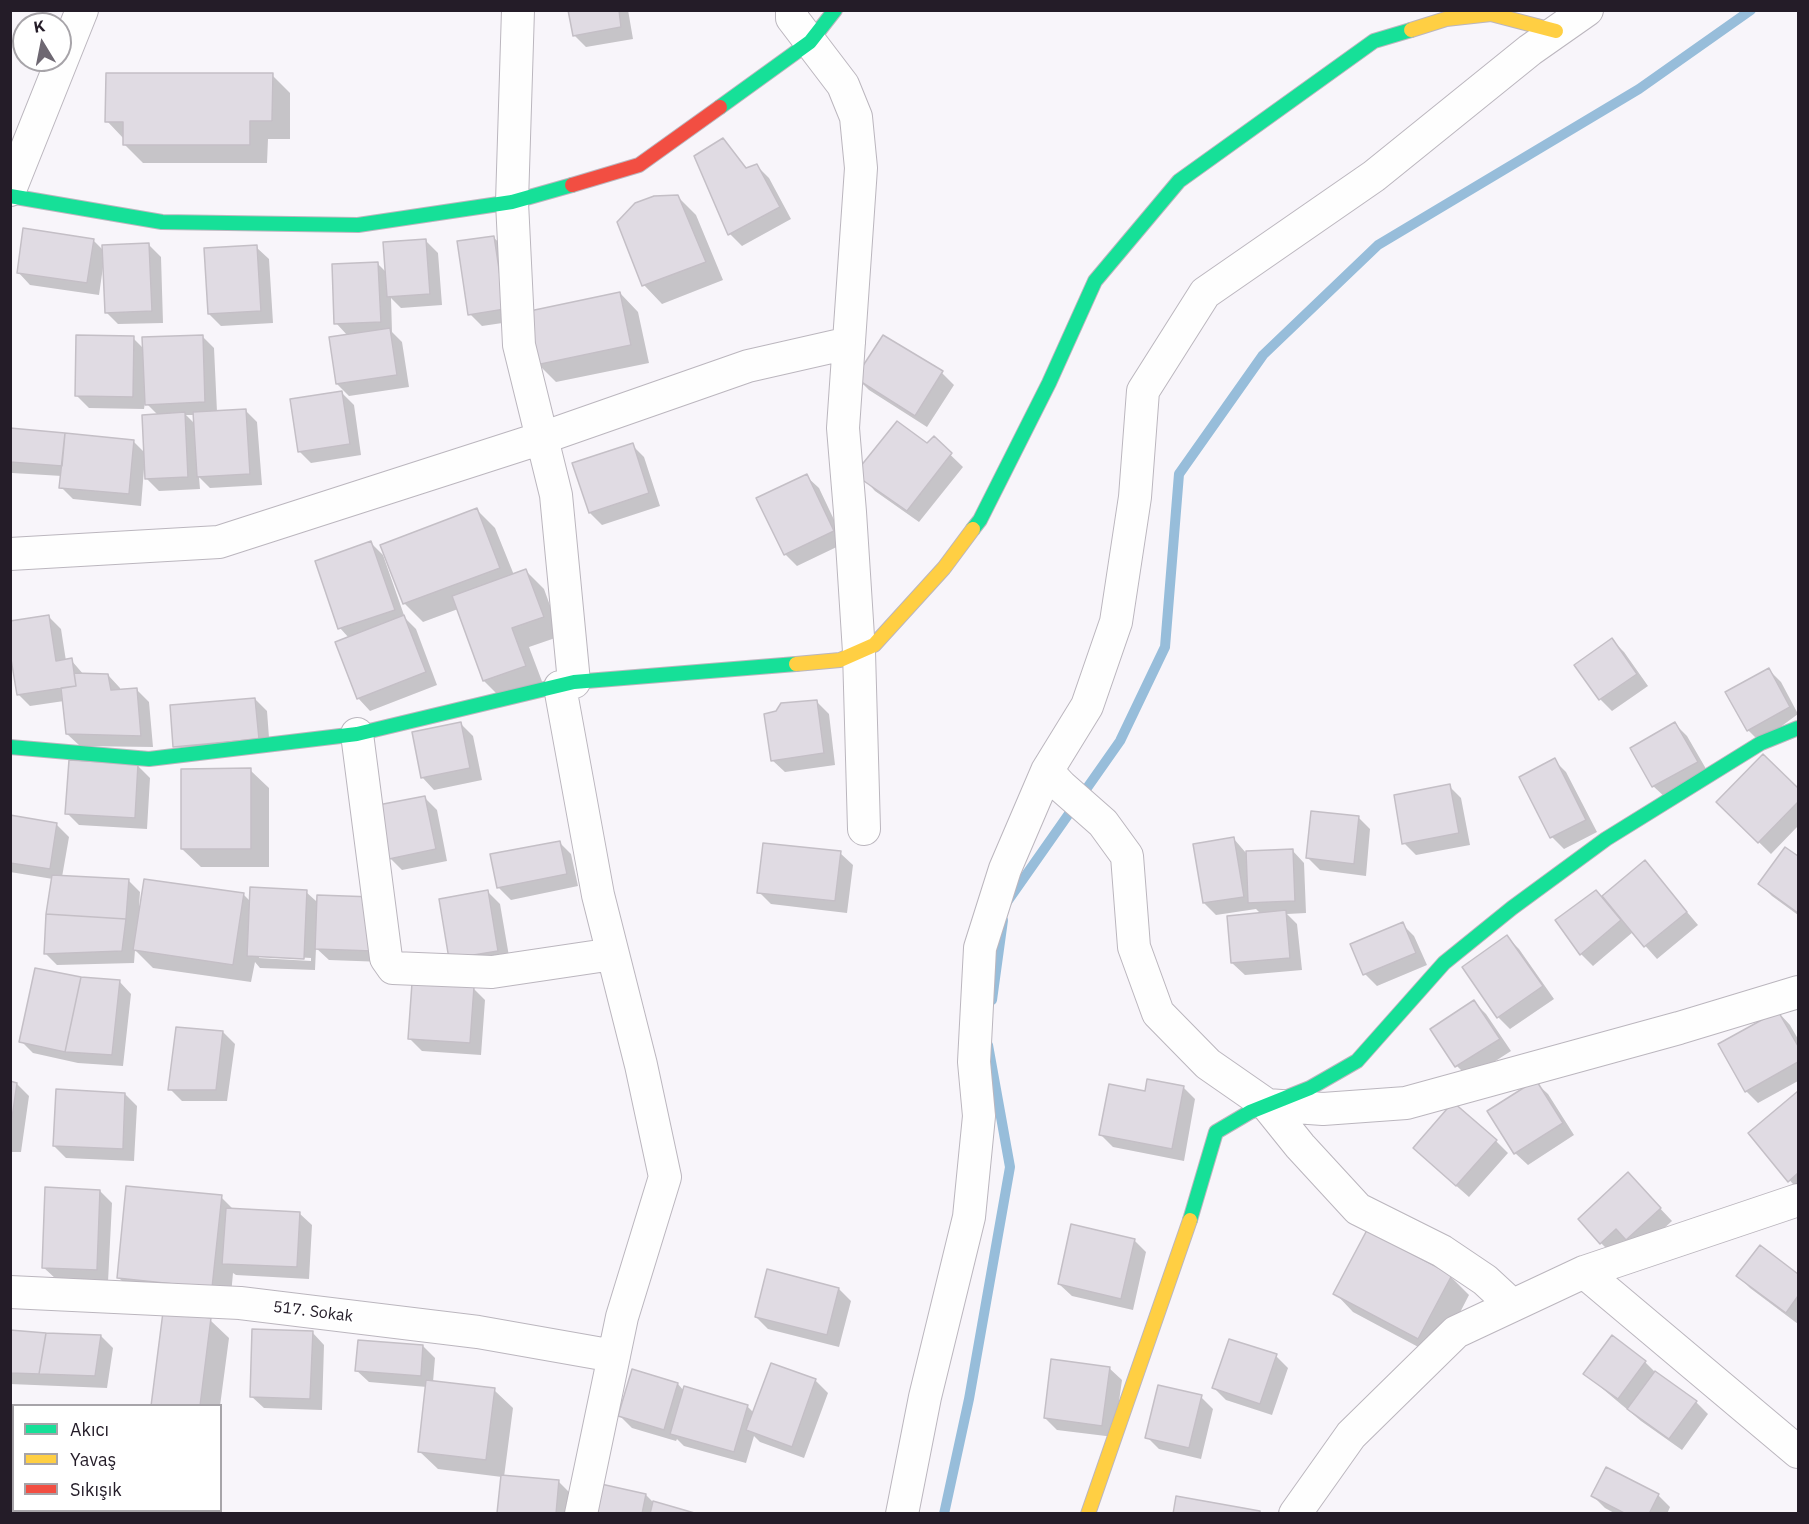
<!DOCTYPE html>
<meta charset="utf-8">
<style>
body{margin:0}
#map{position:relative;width:1809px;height:1524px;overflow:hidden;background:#f8f5fa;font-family:"IBM Plex Sans",sans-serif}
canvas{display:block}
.frame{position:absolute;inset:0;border:12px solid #241c28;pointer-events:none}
.legend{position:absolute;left:12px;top:1404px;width:210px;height:108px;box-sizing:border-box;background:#fff;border:2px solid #a7a4a9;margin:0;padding:8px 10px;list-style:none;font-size:18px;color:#241c28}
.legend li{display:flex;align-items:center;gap:12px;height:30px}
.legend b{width:30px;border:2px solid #a7a4a9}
.north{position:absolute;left:12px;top:12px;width:60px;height:60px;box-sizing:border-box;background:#fff;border:2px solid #a7a4a9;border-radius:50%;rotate:350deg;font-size:16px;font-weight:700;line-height:24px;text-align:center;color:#241c28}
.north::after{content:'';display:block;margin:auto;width:21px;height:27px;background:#6e6872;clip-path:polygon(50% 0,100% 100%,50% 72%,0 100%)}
</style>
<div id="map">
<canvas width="1809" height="1524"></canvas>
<div class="frame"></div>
<ul class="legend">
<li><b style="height:8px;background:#16e098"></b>Akıcı</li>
<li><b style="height:8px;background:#ffcf43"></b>Yavaş</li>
<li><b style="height:8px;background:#f24e42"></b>Sıkışık</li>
</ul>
<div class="north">K</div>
</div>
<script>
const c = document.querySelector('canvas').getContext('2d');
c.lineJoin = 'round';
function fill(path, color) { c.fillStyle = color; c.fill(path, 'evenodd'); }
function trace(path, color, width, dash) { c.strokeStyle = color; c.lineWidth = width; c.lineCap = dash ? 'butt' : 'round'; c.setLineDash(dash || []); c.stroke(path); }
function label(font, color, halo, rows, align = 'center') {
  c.font = font + ' "IBM Plex Sans",sans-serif'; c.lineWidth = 4.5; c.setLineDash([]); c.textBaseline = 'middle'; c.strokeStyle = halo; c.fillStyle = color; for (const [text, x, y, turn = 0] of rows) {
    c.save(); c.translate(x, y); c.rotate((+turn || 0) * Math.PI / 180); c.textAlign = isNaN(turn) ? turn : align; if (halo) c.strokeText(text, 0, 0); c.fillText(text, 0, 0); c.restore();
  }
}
const shadow = new Path2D(`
 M570,10H628L633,39L586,47L574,35Z
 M272,75L290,93V139H268L267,163H143L124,144V139L107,121Z
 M722,140L747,169L757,166L769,178L791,219L742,246L730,234Z
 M678,197L696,215L723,280L662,304L644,285Z
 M493,237L506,249L516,321L482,326L470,314Z
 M93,240L104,251L149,245L161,257L163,323L118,324L106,312L103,267L99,295L30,285L18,272Z
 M426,241L438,253L442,305L401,308L391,298L392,332L402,342L409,387L349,396L337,384L348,336L336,323L378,264L387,273Z
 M256,247L269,259L273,323L221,326L209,314Z
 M620,293L638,312L649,363L556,382L538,364Z
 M202,336L214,348L217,412L245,410L257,422L262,485L210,488L199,477L200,489L159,491L147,479L146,469H144L141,506L73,499L61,487L62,476L12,473L10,471V430L133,441L145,453L158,415L145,402L144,409L89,408L77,396L133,338L144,349ZM186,415H194L195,424Z
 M942,373L954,385L927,427L869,390L857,378Z
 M342,393L354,405L361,455L311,463L299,451Z
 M934,439L963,467L919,522L875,491L863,478L927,445Z
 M632,445L644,457L660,506L602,525L590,513L574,464Z
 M806,476L819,488L845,543L797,566L785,554Z
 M477,510L495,528L514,575L526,571L544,589L561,636L529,647L543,684L502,699L484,681L458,609L423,622L404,603Z
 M371,543L383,555L405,618L416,629L437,685L370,711L358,698L349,638L340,628Z
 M49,617L61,629L66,661L71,660L84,675H108L120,688V691L137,690L149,702L153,747L80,746L67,734L64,701L30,706L18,694Z
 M1612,640L1624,652L1648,686L1612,711L1600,699Z
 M1769,670L1781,682L1798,714L1760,742L1748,730Z
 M255,699L267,711L270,751L175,746Z
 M817,702L829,714L835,765L785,772L772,760Z
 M461,724L473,736L482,780L434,790L422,777Z
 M1675,724L1687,736L1709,774L1666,798L1653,786L1632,748Z
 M1763,756L1798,790V826L1771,854L1718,802Z
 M1554,760L1566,772L1597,832L1564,849L1552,837Z
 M138,766L150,778L147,829L79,825L67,813Z
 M250,770L269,788V867H201L182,849Z
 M1449,786L1461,798L1470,845L1416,855L1404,843Z
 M424,797L437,810L447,861L402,870L390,858Z
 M10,817L57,825L69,837L62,877L128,880L140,892L139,906L244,895L251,902L306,892L384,962L329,960L316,948L315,970L260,968L255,962L251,982L153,968L135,950L134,963L57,965L45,953L53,879L10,872ZM259,955L311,958V961L259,958Z
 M1358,817L1370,829L1366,876L1320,870L1308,858Z
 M1234,839L1246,853L1292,850L1304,863L1306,913L1287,914L1297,924L1302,970L1245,975L1232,963L1261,914L1256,909L1216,915L1204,903Z
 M559,842L571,854L578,886L511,900L499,888Z
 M1786,849L1798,858V915L1772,896L1760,884Z
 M840,853L853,865L847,913L771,904L759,892Z
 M1645,862L1698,925L1657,959L1633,932L1593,966L1581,954L1557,920L1602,898Z
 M488,892L500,904L510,962L463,970Z
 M1402,924L1414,936L1427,965L1377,986L1365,974L1352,945Z
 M1507,937L1519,949L1554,999L1510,1029L1498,1017Z
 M80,979L119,981L131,994L123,1066L78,1063L33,1053L21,1041Z
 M473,988L485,1000L481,1055L422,1051L410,1039Z
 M1474,1002L1486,1014L1511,1051L1469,1078L1457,1066L1432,1029Z
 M1778,1012L1790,1025L1798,1039V1081L1758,1103L1746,1091Z
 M223,1032L235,1044L227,1101H182L170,1089Z
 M1535,1082L1548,1094L1574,1135L1528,1165L1515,1153Z
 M10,1083L17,1084L29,1096L21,1152H10Z
 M1183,1087L1195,1099L1184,1161L1113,1147L1101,1135L1146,1092Z
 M1798,1093V1190L1750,1133Z
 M125,1094L137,1106L134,1161L66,1158L54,1146Z
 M1496,1141L1508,1153L1469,1197L1427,1160Z
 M1640,1187L1672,1221L1639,1251L1613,1255L1601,1243Z
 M100,1191L112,1203L108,1282L56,1279L43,1267Z
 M221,1197L234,1210L299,1213L312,1225L309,1279L236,1275L233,1273L230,1306L137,1296L119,1278Z
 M1134,1240L1146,1252L1133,1310L1072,1296L1059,1284Z
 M1760,1247L1798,1276V1324L1750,1288L1738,1276Z
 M1451,1277L1469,1295L1437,1357L1353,1312L1335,1293Z
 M839,1289L851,1301L839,1347L768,1329L756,1317Z
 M210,1320L229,1338L220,1406H153Z
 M10,1331L101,1336L113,1348L107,1388L10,1384Z
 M312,1332L324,1345L322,1410L264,1408L251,1396Z
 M423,1346L435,1358L433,1382L494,1390L513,1408L504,1477L559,1482L571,1494L569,1514H499L502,1477L438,1469L419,1451L427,1387L369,1382L356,1370Z
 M1276,1356L1288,1368L1272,1415L1226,1400L1214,1388Z
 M1645,1362L1657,1374L1696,1402L1708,1414L1682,1450L1641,1421L1585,1374Z
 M1109,1368L1122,1380L1114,1437L1057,1430L1045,1418Z
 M815,1380L828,1393L804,1458L760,1442L754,1436L746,1463L684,1446L677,1439L676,1441L632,1428L620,1416L678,1384L684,1391L747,1406L754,1413Z
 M1201,1397L1213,1409L1201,1459L1159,1449L1147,1437Z
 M646,1495L653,1502L692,1514H596Z
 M1658,1495L1670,1507L1667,1514H1616L1605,1508L1593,1496Z`);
const stream = new Path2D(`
 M1007,902L1120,741L1165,647L1179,474L1263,355L1378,245L1639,89L1751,10
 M992,1000L1003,920
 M944,1514L969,1399L1010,1167L988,1045`);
const building = new Path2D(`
 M568,10H619L621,27L573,36Z
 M106,73H273L272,121H250V145H123V122H105Z
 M723,138L746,168L757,164L780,207L728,235L694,156Z
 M678,195L706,262L642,286L617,222L635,203L654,196Z
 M23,228L94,239L87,283L17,273Z
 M494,236L505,309L468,315L457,241Z
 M426,239L430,294L387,297L383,242Z
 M149,243L152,311L105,313L102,245Z
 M257,245L261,311L208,314L204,248Z
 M378,262L381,322L334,324L332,264Z
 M620,292L631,345L536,365L525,312Z
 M390,328L397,375L336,384L329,337Z
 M76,335L134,336L133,397L75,396Z
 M203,335L205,402L145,405L142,337Z
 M883,335L943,371L915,416L855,378Z
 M342,391L350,444L298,452L290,399Z
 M246,409L250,474L197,477L193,412Z
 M185,412L188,477L145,479L142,415Z
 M897,421L927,443L934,436L952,453L907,511L861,479L860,467Z
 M10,428L65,433L62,466L10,462Z
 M65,433L134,440L129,494L59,488Z
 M633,443L649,493L589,513L572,463Z
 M807,474L834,531L784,555L756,498Z
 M477,508L500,568L403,604L380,545Z
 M371,541L395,610L338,629L315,561Z
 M526,569L544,617L512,628L526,666L483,681L452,596Z
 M49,615L56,661L72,658L76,686L17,695L10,653V621Z
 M404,615L426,672L357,699L335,642Z
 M1612,638L1637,674L1599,700L1574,665Z
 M1769,668L1790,707L1747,731L1725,692Z
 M74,673L108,674L111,690L137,688L141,736L66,734L61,688L76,686Z
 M255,698L259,739L173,747L170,705Z
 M817,700L824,753L771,761L764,714L776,711L781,703Z
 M461,722L470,768L421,778L412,732Z
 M1675,722L1698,762L1652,787L1630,748Z
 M1763,754L1798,788V802L1758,843L1716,802Z
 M1555,758L1586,820L1550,838L1519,777Z
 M69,760L138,764L135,818L65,814Z
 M251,768V849H181V769Z
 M1450,784L1459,833L1402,844L1394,795Z
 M425,796L436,849L389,859L378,805Z
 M1311,811L1359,816L1354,864L1306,858Z
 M10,815L57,823L50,869L10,863Z
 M1234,837L1244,897L1203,903L1193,844Z
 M560,841L567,874L497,888L490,854Z
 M763,843L841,851L835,901L757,893Z
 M1785,847L1798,856V913L1758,884Z
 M1293,849L1295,901L1248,903L1246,851Z
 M1645,860L1687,912L1644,947L1602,896Z
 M52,875L129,879L126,919L46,914Z
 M144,879L244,893L233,965L133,950Z
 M250,887L307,890L304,959L247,956Z
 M488,890L498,951L449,959L439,899Z
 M1596,890L1621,920L1580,955L1555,920Z
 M317,895L374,897L372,951L315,949Z
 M1286,910L1290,958L1231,963L1227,916Z
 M46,914L126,919L122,951L44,954Z
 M1403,922L1416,953L1363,975L1350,944Z
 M1507,935L1543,986L1497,1018L1462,967Z
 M35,968L81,977L65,1052L19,1042Z
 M81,977L120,980L112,1055L65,1052Z
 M412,983L474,987L470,1043L408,1039Z
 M1474,1000L1500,1039L1455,1067L1430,1029Z
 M1778,1011L1798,1046V1062L1745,1092L1718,1044Z
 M176,1027L223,1031L216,1090H168Z
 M1147,1079L1184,1086L1172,1149L1099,1135L1109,1084L1145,1091Z
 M1536,1080L1563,1123L1514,1154L1487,1111Z
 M10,1081L17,1083L10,1132Z
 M56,1089L125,1093L123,1149L53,1146Z
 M1798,1091V1173L1788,1182L1748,1133Z
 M1453,1102L1497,1140L1456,1186L1413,1148Z
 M1628,1172L1661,1208L1626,1240L1616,1229L1600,1244L1578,1219Z
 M126,1186L222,1195L212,1288L117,1278Z
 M45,1187L100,1190L97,1270L42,1268Z
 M226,1208L300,1212L297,1267L222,1264Z
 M1071,1224L1135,1239L1121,1299L1058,1284Z
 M1367,1230L1452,1275L1418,1339L1333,1294Z
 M1760,1245L1798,1274V1296L1786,1313L1736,1276Z
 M767,1269L839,1288L827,1335L755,1317Z
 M163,1312L211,1318L200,1406H151Z
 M252,1329L313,1331L310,1399L250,1397Z
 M10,1330L46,1333L39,1374L10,1373Z
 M46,1333L101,1335L95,1376L39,1374Z
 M1612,1335L1646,1361L1618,1399L1583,1374Z
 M1229,1339L1277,1354L1260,1404L1212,1388Z
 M358,1340L423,1345L421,1376L355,1371Z
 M1051,1359L1110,1367L1102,1426L1044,1418Z
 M771,1363L816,1379L792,1447L746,1430Z
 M632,1369L678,1383L664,1430L618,1416Z
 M1655,1371L1697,1401L1669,1439L1627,1409Z
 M426,1380L495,1388L486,1460L418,1452Z
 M1158,1385L1202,1395L1189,1448L1145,1438Z
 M684,1386L748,1405L734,1452L670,1434Z
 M1606,1467L1659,1494L1649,1514H1626L1591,1496Z
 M501,1475L559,1480L556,1514L497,1513Z
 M601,1484L646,1494L642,1514H595Z
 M1176,1496L1260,1511V1514H1173Z
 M653,1501L698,1514H650Z`);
const street = new Path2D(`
 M518,10L512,202L519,345L556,495L574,682
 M792,10V18L843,85L856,117L861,168L843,428L850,512L859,652L864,829
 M10,190L82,10
 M10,554L219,542L542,438L748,366L849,343
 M560,687L598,895L641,1065L665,1177L622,1317L581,1514
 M357,734L386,958L393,968L492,972L613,954
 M1047,771L1061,786L1103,823L1127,856L1134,947L1158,1013L1208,1064L1267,1105L1323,1109L1406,1103L1679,1028L1798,992
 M1267,1105L1300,1146L1358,1209L1442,1251L1485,1280L1512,1305
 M1584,1272L1798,1452
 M10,1292L240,1303L478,1332L614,1356
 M902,1514L925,1397L969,1217L979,1116L974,1062L980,948L1005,869L1047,771L1087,706L1116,622L1135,497L1143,391L1205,293L1374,176L1530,50L1587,10
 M1295,1514L1351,1435L1456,1332L1584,1272L1798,1200`);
const fast = new Path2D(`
 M720,107L810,42L835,10
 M10,196L162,222L358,225L512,202L572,185
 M973,529L980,520L1049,383L1095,281L1179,181L1374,41L1411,30
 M10,747L149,759L357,734L574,682L796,664
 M1190,1220L1216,1132L1250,1112L1310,1088L1357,1061L1444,963L1512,908L1606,839L1761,743L1798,728`);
const slow = new Path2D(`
 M1411,30L1446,19L1491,14L1556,31
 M796,664L840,660L874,645L944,568L973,529
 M1088,1514L1190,1220`);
const jam = new Path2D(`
 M572,185L639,165L720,107`);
const streetNames = [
 ["517. Sokak",313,1312,7]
];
fill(shadow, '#0003');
trace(stream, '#97bdda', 10);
fill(building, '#e0dbe3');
trace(building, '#c4bfc6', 1.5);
trace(street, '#bbb6be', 34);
trace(fast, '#bbb6be', 16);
trace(slow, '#bbb6be', 16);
trace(jam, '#bbb6be', 16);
trace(street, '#fefefe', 32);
trace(fast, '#16e098', 14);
trace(slow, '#ffcf43', 14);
trace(jam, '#f24e42', 14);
label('16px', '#241c28', '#fff', streetNames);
</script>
